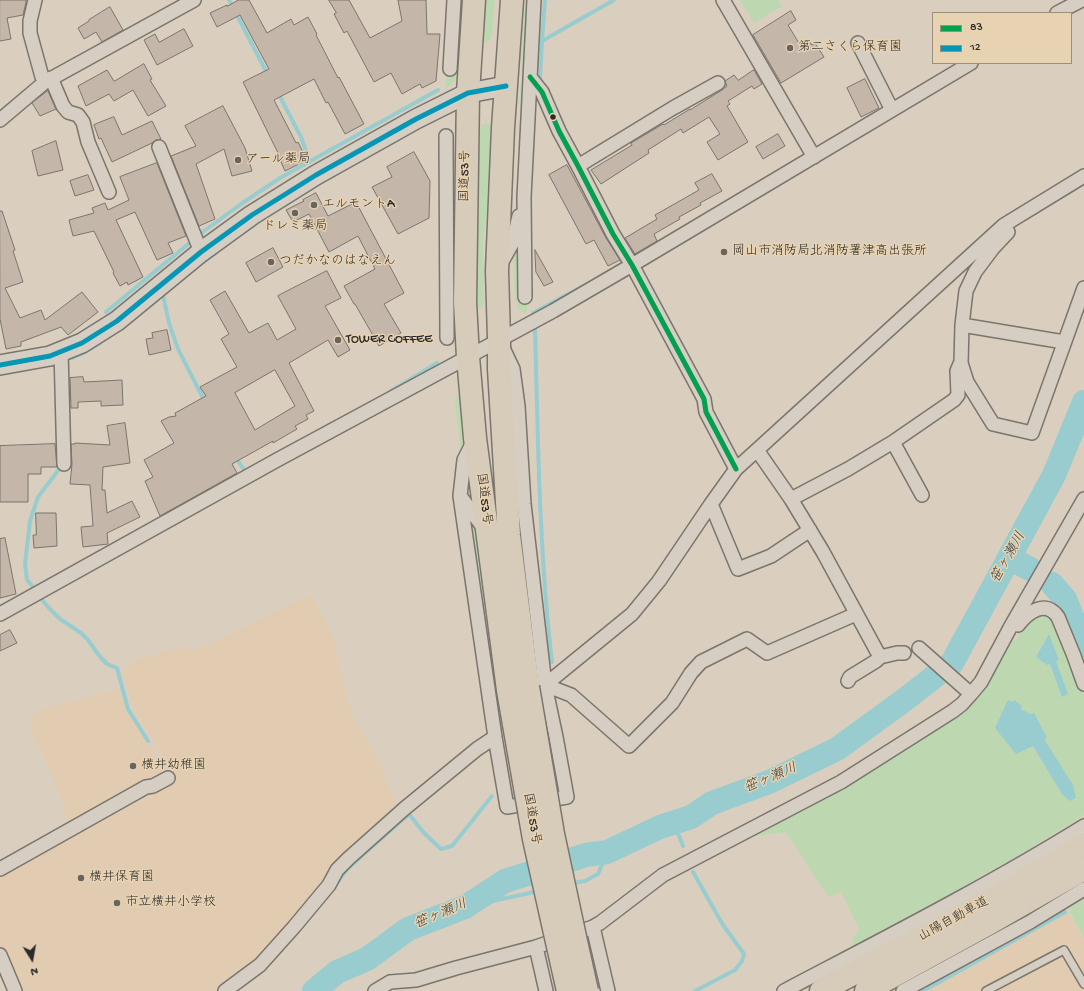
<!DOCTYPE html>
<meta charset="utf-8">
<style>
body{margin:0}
#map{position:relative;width:1084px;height:991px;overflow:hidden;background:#dacfbe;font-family:"Gochi Hand",sans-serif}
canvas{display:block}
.legend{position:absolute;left:932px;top:12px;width:140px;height:52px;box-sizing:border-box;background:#e7d2b1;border:1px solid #9c8f7b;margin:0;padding:5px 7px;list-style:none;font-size:12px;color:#2b2b2b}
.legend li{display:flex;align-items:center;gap:8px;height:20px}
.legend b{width:20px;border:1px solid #9c8f7b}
.north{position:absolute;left:12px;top:939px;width:40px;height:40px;-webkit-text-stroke:3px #e7d2b1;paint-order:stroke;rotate:169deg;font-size:11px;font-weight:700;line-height:16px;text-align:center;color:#2b2b2b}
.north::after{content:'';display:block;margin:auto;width:14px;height:18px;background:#2b2b2b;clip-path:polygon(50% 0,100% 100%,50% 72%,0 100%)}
</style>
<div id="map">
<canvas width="1084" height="991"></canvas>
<ul class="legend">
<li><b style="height:5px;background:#02a04f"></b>83</li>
<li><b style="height:5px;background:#0696b6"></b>12</li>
</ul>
<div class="north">N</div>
</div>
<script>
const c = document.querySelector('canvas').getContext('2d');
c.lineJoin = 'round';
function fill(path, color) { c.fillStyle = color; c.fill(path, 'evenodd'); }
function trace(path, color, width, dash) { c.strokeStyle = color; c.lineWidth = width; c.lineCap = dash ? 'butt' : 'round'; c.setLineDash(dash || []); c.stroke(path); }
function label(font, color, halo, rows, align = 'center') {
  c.font = font + ' "Gochi Hand","Klee One",sans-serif'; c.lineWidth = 3; c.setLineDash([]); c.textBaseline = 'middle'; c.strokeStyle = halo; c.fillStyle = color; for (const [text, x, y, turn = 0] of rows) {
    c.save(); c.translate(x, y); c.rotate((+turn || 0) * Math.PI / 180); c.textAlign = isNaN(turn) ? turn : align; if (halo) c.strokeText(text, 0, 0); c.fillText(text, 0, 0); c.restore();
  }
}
const built = new Path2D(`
 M310,595L327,624L334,639L346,696L352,714L373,750L394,800L395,807L346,854L340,856L325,874V882L256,963L233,979L214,991H20L4,957L0,947V876L149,791L156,792L175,782L154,743L134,711L122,672L134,661L142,657L153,656L160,651L189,648L194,651Z
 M120,689L126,710L147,744L153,749L164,772L143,783L70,825L44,756L35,742L31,728L32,716L36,710Z
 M1065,909L1084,942V991H912Z`);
const green = new Path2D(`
 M483,0H495L492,35L489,41L484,43L479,40Z
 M525,0H531L522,111L519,102L522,68L521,56Z
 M740,0H778L782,6L754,23Z
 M459,4C464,17 463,63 457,76C454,82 450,86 445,90L447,72Z
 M483,124H490L492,130L490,187L483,241L484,305L481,308H477L475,305L473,244L479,129Z
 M518,235L519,301H527V311L525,313L519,309L516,303L514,288L513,254Z
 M457,396H460L462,399L468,434L465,445H460L455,400Z
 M466,513L477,529L485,590L476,591Z
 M1045,612L1053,615L1081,688L1084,693V815L1016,857L853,948C851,939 854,936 859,929L841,892L828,897L786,832L740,838L802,810L961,711L1005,644L1017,639L1025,622Z
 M1084,899V938L1068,909Z`);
const water = new Path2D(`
 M1049,634L1059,660L1056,661L1068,694L1062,697L1050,664L1047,665L1036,657Z
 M1008,700L1013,702L1014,700L1022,706L1021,709L1030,714L1034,713L1047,738L1044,739L1073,785L1076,798L1070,801L1062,794L1033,746L1016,754L995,728Z`);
const stream = new Path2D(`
 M229,0L268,75
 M542,41L614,0
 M540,78L542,41L545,0
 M278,93L301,137L310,162
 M203,262L217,252
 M163,295L169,323L178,349L205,402
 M106,312L204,231L241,204L280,178L438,90
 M533,313L587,284
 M535,328C538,439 539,551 552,662
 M72,358L85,352L100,343
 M391,391L437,363
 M235,457L243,468
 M35,589L27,580L25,564L30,521L38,497L60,468
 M42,600L49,608L60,619L81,633L88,640L101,658L107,664L117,668L128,709L148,741
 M674,823L683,846
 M693,872L723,925L744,954L742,961L735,970L695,991
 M337,883L347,869L409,814L424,833L441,849L452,846L492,796
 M569,884L585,881L598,874L607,852
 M465,907L539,891
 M923,991L1065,912`);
const river = new Path2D(`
 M1009,558L1030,569
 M1052,584L1065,599L1084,646
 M314,991L337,972L367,959L408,929L465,907L505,881L586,855L607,852L660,827L691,817L712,803L769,782L837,749L903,701L952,663L1054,475L1084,402`);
const building = new Path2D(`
 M0,0H26V2L23,15L7,18L11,39L0,41Z
 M239,0H249L267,33L291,19L294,25L308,17L317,34L316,35L338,78L339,77L364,124L345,134L328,102L326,103L314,79L274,100L296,143L298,142L307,160L285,171L277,153H278L243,82L269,69L240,15L217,27L210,13L227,5V6Z
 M329,0H349L370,38L402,21L398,0H426L427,34H440L436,81L422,88L420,84L402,94L391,73L374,82L347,31L344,33L334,14L336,13Z
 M110,7L123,30L102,42L96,32L84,39L78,28L89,21V20Z
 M791,11L796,20L788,25L800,45L808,40L812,45L815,43L824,57L781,83L753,35Z
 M184,29L193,46L157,65L144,40L155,34L159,42Z
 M144,64L152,79L150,80L166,106L148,116L133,90L114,101L109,94L86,106L78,86L107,70L114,81Z
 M754,70L762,84L754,89L752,86L728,101L730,104L727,106L748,142L718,160L707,142L720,134L709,117L683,133L681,129L648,150L649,153L601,184L591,170L632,145L631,143L663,124L664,125L690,109V110L722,90L727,86L725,81L734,75L738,80Z
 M865,79L879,108L861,117L847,88Z
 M48,91L56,109L40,116L32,103Z
 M223,106L245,148L252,171L232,176L224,149L196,164L215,219L199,226L171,156L196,146L185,126Z
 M114,117L122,135L152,121L161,139L156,140L152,143L112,162L101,138L99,139L94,125Z
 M778,134L785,146L763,159L756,147Z
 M56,141L63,170L38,176L32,151Z
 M414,152L430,181L429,218L398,234L372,187L392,177L387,167Z
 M157,163L186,236L168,243L173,253L157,260L135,212L116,220L143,277L128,285L127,282L120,286L113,273L114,272L94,231L73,236L69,220L94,213L92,208L105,203L108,210L129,200L120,177Z
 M567,165L606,238L620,260L608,266L594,240L586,244L549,175Z
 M712,174L722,191L700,203L701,205L679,217L680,219L654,234L657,241L635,254L625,238L657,219L655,215L699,190L695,183Z
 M88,175L94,190L75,196L70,181Z
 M316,193L328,216L356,202L404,293L384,304L401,333L379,346L355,304H354L344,286L375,269L358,236L329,252L309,214L293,222L286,210L304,201L303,200Z
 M0,211H2L15,250L13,251L23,282L5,288L20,318L41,310L45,320L82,292L98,312L68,335L61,327L21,342V346L6,349L0,319Z
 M273,248L283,267L256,282L246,263Z
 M535,250L553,282L544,286L536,272Z
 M327,271L341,298L325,306L350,350L338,357L328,340L289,363L314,411L306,415L308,419L295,426L297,429L273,443V441L232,464L237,473L160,516L145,481L153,477L144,460L174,443L161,421L169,417L176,416L175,413L206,396L200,387L237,367L221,339L229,334L210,300L225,291L249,333L268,323L277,340L296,329L278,296ZM275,370L295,406L255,430L235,393Z
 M167,330L171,350L149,355L146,339L153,338L152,333Z
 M83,377L84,382L122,380L123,405L101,406V401L78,402V408H71L70,378Z
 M125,423L130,463L103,467L102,490H105L107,513L132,501L140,517L107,533L108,544L83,547L81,527L93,526L90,485L70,484L72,464L71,444H75V443L110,445L107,426Z
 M55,444L57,467H41V474H28V502H0V446Z
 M36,513H56L57,546L34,548L33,535H36Z
 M5,538L16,594L0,598V539Z
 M10,630L17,643L0,651V635Z`);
const lane = new Path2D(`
 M986,991L1064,950L1084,984`);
const street = new Path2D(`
 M35,0L30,21V33L42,77L45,82
 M723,0L814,157
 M1057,13L1082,0
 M858,43L892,110
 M450,69L454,0
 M530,77L542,92L559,131L578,166L613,234L632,265L704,399L706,412L736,469
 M51,78L63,106L68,112L78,115L83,122L88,142L109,192
 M0,120L45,82L194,0
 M446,136L447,338
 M159,147L201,252
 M578,166L673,108L718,83
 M1008,232L993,248L975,272L966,291L962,325L961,363L967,382L993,424L1032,433L1084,288
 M500,265L513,242L519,216
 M525,297L524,197L534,0
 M962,325L1064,342
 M503,348L513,369L518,406L524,504L545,685L571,695L629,746L672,703L691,673L701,662L747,639L767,653L856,614
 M61,351L64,464
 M474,440L464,460L460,496L495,737L507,807L567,797L556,737L545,685L632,614L659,581L711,504L736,469L757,450L1004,225L1084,176
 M893,442L922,495
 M757,450L791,499L823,552L880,657L897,653H904
 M461,497L485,530
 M791,499L848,469L893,442L954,400L958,395L957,371L960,364
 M711,504L738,569L771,556L810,530
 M0,614L277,460L553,311L632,265L971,63
 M1018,625C1028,612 1046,599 1058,617L1074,656L1084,684
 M919,648L971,694
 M848,681L850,677L876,661L880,657
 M0,869L146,787L153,786L168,778
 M593,927L608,991
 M536,947L546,991
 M0,955L13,986L15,991
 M225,991L260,965L294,927L329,885L337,870L349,858L404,809L477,749L495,737
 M375,991L390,982L416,980L456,968L536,947L593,927L600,923L663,875L841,782L953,711L962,704L971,694L981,682L1011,626L1084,499
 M784,991C885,938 987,886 1084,826
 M903,991L1030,922L1084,889`);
const secondary = new Path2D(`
 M0,365L50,356L82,343L117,321L201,252L252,215L316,175L416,119L468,93L506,86`);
const highway = new Path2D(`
 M474,0L468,93L465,302L468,357L475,438L508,690
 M512,0L503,128L497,271L499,339V369L509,535L528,687
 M821,991L978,907L1084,845
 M866,991L988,924L1084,869`);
const highwayBridge = new Path2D(`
 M528,687L553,834L575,937L587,991
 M508,690L534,839L568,991`);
const bus1 = new Path2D(`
 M530,77L542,92L559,131L578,166L613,234L632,265L704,399L706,412L736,469`);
const bus2 = new Path2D(`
 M0,365L50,356L82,343L117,321L201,252L252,215L316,175L416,119L468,93L506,86`);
const markers = [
 [790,48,4,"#68645e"],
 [553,117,3.5,"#2b2b2b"],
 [238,160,4,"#68645e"],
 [314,205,4,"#68645e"],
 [295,213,4,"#68645e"],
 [724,252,4,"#68645e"],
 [271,262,4,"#68645e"],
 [338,340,4,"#68645e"],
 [133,766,4,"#68645e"],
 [81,878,4,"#68645e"],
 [117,903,4,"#68645e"]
];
const poiNames = [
 ["第二さくら保育園",798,48],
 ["アール薬局",246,160],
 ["エルモントA",322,205],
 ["ドレミ薬局",295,227,"center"],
 ["岡山市消防局北消防署津高出張所",732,252],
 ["つだかなのはなえん",279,262],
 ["TOWER COFFEE",346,340],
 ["横井幼稚園",141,766],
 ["横井保育園",89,878],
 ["市立横井小学校",125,903]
];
const streetNames = [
 ["国道53号",466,176,-89],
 ["国道53号",483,499,83],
 ["国道53号",531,819,80],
 ["山陽自動車道",954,920,-29]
];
const waterNames = [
 ["笹ヶ瀬川",1009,558,-61],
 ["笹ヶ瀬川",771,779,-23],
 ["笹ヶ瀬川",441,915,-23]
];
fill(built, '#e1ccb2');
fill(green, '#bdd8b1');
fill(water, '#98cccf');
trace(stream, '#98cccf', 4);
trace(river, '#98cccf', 24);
fill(building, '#c4b7aa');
trace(building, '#7a756d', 1);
trace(lane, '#7a756d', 10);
trace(street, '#7a756d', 16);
trace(secondary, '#7a756d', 22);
trace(highway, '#7a756d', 25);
trace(lane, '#d6cec2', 7);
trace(street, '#d6cec2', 13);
trace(secondary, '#d6cec2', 19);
trace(highway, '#d6ccb9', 22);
trace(highwayBridge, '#7a756d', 25, []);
trace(highwayBridge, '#d6ccb9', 22);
trace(bus1, '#02a04f', 5);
trace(bus2, '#0696b6', 5);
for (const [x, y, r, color] of markers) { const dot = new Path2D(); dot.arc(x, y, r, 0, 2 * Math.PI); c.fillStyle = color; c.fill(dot); trace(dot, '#e7d2b1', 1.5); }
label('13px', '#2b2b2b', '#e7d2b1', poiNames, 'left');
label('13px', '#2b2b2b', '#e7d2b1', streetNames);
label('italic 14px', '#374345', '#e7d2b1', waterNames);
</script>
